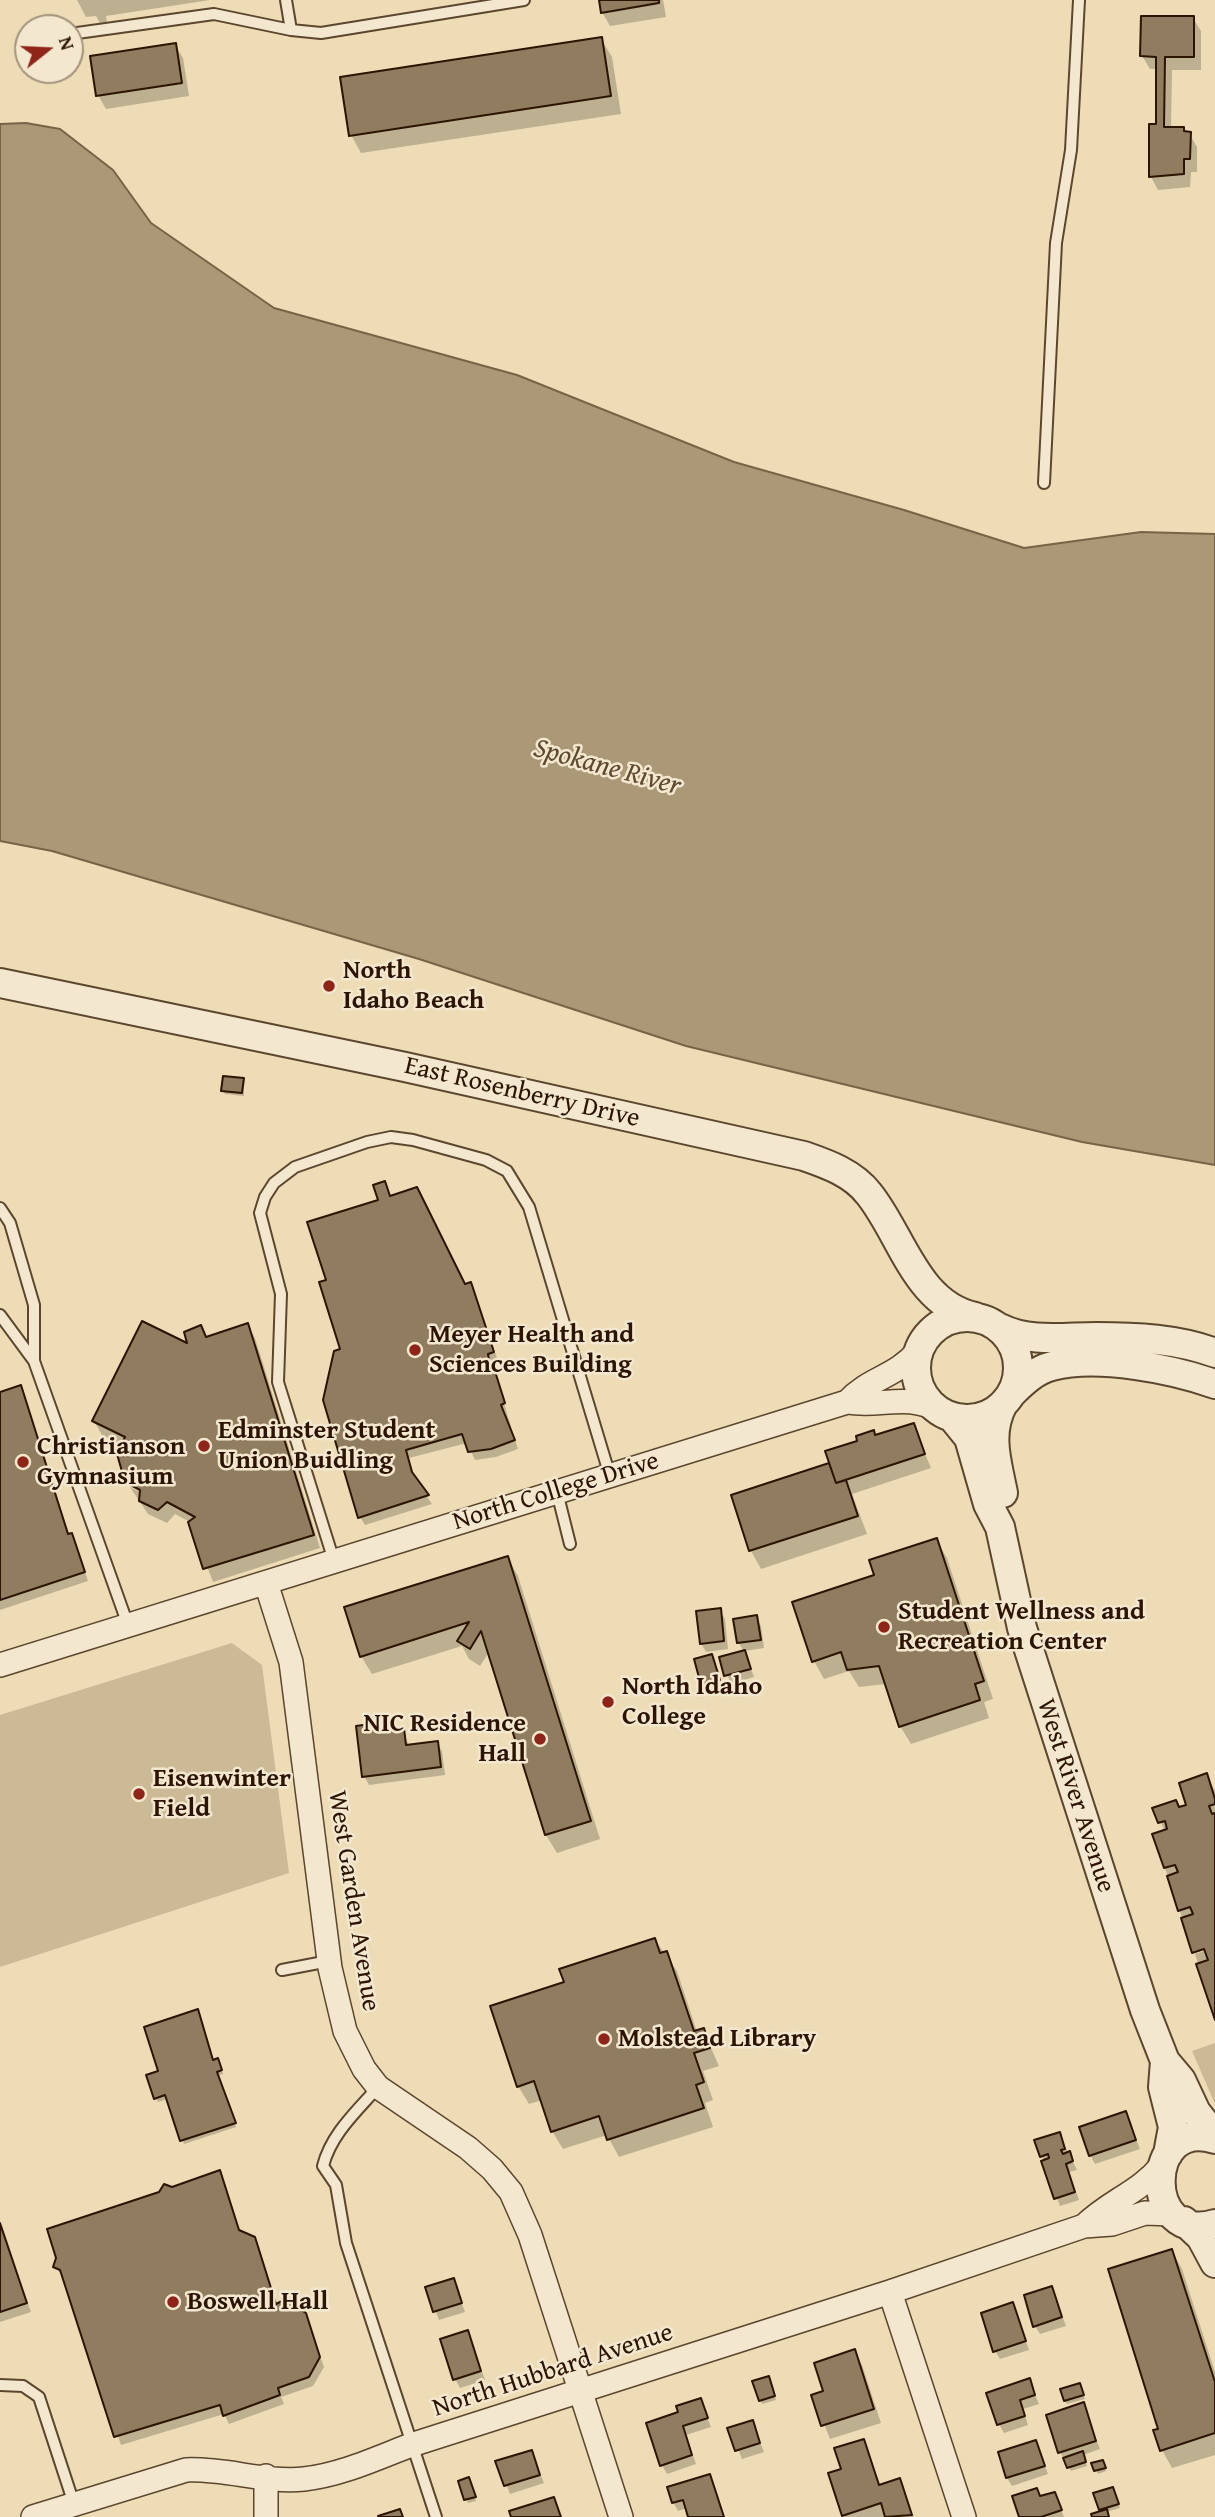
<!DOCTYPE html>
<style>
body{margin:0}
#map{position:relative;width:1215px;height:2517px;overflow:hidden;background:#eddcb5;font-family:"Gentium Book Plus",serif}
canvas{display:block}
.north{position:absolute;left:14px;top:14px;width:70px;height:70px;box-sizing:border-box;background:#f3e8cf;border:2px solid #a3937c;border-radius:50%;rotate:72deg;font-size:19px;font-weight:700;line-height:28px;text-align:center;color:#2c1400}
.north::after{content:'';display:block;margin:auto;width:24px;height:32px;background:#8f2418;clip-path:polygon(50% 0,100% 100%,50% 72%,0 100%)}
</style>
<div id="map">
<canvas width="1215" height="2517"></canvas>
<div class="north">N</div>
</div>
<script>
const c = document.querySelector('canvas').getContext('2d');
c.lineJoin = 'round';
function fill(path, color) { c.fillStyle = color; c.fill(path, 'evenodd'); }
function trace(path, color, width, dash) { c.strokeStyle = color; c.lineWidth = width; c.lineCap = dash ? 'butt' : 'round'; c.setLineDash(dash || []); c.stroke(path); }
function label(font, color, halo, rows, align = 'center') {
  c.font = font + ' "Gentium Book Plus",serif'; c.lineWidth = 5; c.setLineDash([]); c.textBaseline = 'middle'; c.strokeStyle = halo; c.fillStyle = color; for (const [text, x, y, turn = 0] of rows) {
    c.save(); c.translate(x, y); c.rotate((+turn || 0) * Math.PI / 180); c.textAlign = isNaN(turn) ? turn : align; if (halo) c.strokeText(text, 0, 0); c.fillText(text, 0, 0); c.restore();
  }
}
const green = new Path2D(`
 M232,1643L262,1665L289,1873L0,1967V1715Z
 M1215,2043V2104L1192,2051Z`);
const water = new Path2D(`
 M26,123L60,129L113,170L151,223L274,308L517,375L734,462L904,510L1024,548L1141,532L1215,534V1165L1082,1142L686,1046L419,959L52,851L0,841V124Z`);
const shadow = new Path2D(`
 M77,0H210L106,16L107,22L100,23L96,16L86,17Z
 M600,0H663L666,17L610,26L602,12Z
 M1193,18L1201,31V70H1172L1171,129H1183L1189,133L1197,147V172H1191L1190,187L1158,190L1151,177L1158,126V69H1150L1142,56Z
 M601,39L612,57L621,114L361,153L351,135Z
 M175,45L183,58L189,96L106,109L98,95Z
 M243,1080L244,1096L225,1094L223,1091Z
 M384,1183L391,1197L465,1286L471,1284L475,1293L498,1361L492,1363L493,1368L518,1449L496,1457L475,1460L467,1443L409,1458L415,1479L432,1504L365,1525L360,1517L343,1350L328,1281L380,1201Z
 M247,1325L255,1338L320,1548L213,1582L190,1522L175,1514L167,1523L148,1514L130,1487L148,1496L149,1493L127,1482L123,1445L102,1435L94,1421L189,1346L201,1327L207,1338Z
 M20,1387L70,1536L76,1544L88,1581L0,1610V1393Z
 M913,1425L931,1468L852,1494L867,1534L761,1569L751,1551L733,1496L831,1464L876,1437Z
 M936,1540L947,1558L993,1699L984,1702L989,1718L911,1744L900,1726L886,1684L859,1687L849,1671L824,1679L814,1661L876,1576Z
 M508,1558L518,1576L600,1839L557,1853L546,1835L489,1652L480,1666L469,1659L462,1646L372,1674L361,1656Z
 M720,1610L725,1619L728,1649L706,1652L701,1643Z
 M756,1617L761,1626L764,1648L744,1651L754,1677L731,1684L721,1659L744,1652L739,1643L735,1620Z
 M714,1659L720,1683L705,1688L703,1684Z
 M383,1724L388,1732L403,1730L409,1746L437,1743L442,1751L445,1775L369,1785L364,1776Z
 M1206,1775L1215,1791V2015L1195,1954L1213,1948L1212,1945L1194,1952L1165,1868V1832L1155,1809L1188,1806Z
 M655,1940L677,1971L697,2032L703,2030L719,2066L703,2071L713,2100L705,2103L713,2127L619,2157L607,2135L563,2149L552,2131L542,2100L529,2104L518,2086L566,1983Z
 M213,2061L220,2064L223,2074L217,2076L236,2127L184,2144L168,2099L158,2102L156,2098Z
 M1126,2113L1140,2149L1095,2164L1090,2155Z
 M1059,2134L1077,2170L1069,2172L1079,2200L1060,2206L1042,2156Z
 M219,2172L241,2233L253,2239L259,2248L277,2306L305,2314L324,2367L313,2386L281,2397L284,2404L229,2424L224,2414L121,2445L64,2277L55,2267L172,2189Z
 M0,2225L31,2312L0,2322Z
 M1172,2251L1182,2269L1215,2372V2455L1172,2468L1162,2450L1161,2430Z
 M453,2280L465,2312L439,2320L427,2288Z
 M1052,2288L1066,2326L1040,2334L1035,2326Z
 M1013,2304L1029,2350L1000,2359L995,2351Z
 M468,2332L485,2380L460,2388L455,2379Z
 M854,2352L862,2365L881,2423L830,2439L813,2396L825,2392Z
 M1029,2380L1039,2404L1023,2409L1028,2425L1004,2433L999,2424Z
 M754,2382H770L776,2400L762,2404Z
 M1081,2389L1085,2399L1067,2404L1065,2401Z
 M700,2400L711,2427L686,2435L696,2464L667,2474L662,2465L681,2414Z
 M1083,2405L1100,2449L1083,2455L1087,2466L1071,2471L1060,2452Z
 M752,2422L764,2452L742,2459L730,2429Z
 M863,2441L881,2486L899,2480L914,2517H845L843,2470Z
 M1036,2442L1048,2474L1012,2486L1007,2478Z
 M531,2452L544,2483L510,2494L498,2462Z
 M1094,2465H1104L1106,2471L1098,2474Z
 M710,2476L725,2517H690L687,2508L678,2511L673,2502Z
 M460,2482L470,2483L476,2501L468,2503Z
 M1115,2493L1120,2508L1106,2512L1109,2517H1094L1102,2512L1100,2509Z
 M1055,2494L1064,2517H1020L1041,2498Z`);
const building = new Path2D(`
 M599,0H659V3L601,13Z
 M1141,16H1194V57H1165L1164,127H1184V131L1191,132L1190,159H1184V174L1149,177V124H1156V57L1140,56Z
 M602,37L611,96L349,136L340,77Z
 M176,43L182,83L96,96L90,56Z
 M223,1076L244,1078L242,1093L221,1091Z
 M385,1181L390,1196L417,1187L465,1284L471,1282L494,1352L488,1354L490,1366L493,1365L505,1403L501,1405L515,1440L491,1449L468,1452L462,1434L406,1450L412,1472L429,1495L358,1518L323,1400L334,1351L340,1349L319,1282L326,1280L307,1222L378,1200L373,1185Z
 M142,1321L187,1343L184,1332L201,1325L206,1337L248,1323L314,1535L203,1569L188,1522L195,1517L167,1502L158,1510L139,1501L140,1490L125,1482L117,1454L125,1437L92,1421Z
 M21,1385L68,1534L72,1533L85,1572L0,1600V1392Z
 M914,1423L925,1454L836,1483L825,1451L857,1441L856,1436L874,1430L875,1435Z
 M829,1463L836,1483L846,1480L858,1516L749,1551L731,1495Z
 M937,1538L984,1681L975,1684L980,1700L899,1727L879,1666L847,1670L841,1652L812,1662L792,1602L874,1575L869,1560Z
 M508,1556L591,1821L545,1835L481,1631L470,1649L457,1641L469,1622L360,1657L344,1607Z
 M721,1608L724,1641L700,1644L696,1611Z
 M757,1615L761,1640L737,1643L733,1619Z
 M745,1650L751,1669L724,1676L719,1657Z
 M712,1654L720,1680L701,1685L694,1659Z
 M384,1722L385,1731L404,1728L406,1745L438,1741L441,1767L362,1777L356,1726Z
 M1207,1773L1215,1799V1804L1209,1806L1212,1814L1215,1813V2020L1196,1964L1208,1960L1204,1949L1192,1953L1181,1918L1193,1914L1190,1907L1178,1911L1167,1876L1178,1872L1175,1865L1164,1868L1152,1834L1167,1829L1165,1821L1158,1823L1152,1808L1176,1800L1179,1807L1186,1805L1179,1783Z
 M655,1938L660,1953L667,1951L694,2031L704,2028L710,2048L694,2053L704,2082L696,2085L704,2108L607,2140L599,2116L551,2132L534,2081L517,2087L490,2006L564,1982L559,1969Z
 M198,2009L213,2060L218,2058L222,2070L217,2072L236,2123L180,2141L165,2095L154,2099L146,2075L158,2071L144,2027Z
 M1126,2111L1136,2140L1089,2156L1079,2127Z
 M1060,2132L1065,2149L1061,2150L1063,2154L1070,2151L1073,2161L1066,2164L1075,2192L1054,2199L1041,2161L1049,2158L1048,2154L1040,2157L1034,2140Z
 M220,2170L239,2230L255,2237L276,2304L284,2300L306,2313L320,2357L309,2377L278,2388L280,2395L223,2416L220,2405L114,2437L60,2270L53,2267L56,2258L47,2229L159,2192L164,2184L172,2187Z
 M0,2223L27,2303L0,2312Z
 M1172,2249L1215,2382V2433L1160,2451L1153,2430L1158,2429L1108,2269Z
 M454,2278L462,2303L433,2312L425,2287Z
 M1052,2286L1062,2317L1033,2327L1024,2295Z
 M1013,2302L1026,2341L993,2352L981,2313Z
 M468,2330L481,2371L453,2380L440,2339Z
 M855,2349L874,2409L821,2426L811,2395L823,2391L814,2363Z
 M769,2376L775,2396L759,2401L752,2381Z
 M1030,2378L1035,2395L1020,2400L1025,2416L997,2425L986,2393Z
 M1080,2383L1084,2395L1064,2401L1060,2389Z
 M701,2398L708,2418L683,2426L692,2455L660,2466L646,2423L678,2412L676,2406Z
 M1084,2402L1096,2441L1058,2453L1046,2415Z
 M753,2420L760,2443L735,2451L727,2428Z
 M864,2439L879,2485L900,2478L912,2515L885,2517L881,2503L842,2516L828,2473L841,2469L834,2448Z
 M1036,2440L1045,2466L1006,2478L998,2452Z
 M532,2450L540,2475L504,2486L495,2461Z
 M1083,2451L1086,2462L1067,2468L1063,2458Z
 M1103,2460L1106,2468L1094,2471L1091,2463Z
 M710,2474L724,2517H688L683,2500L672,2503L667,2487Z
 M469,2477L476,2497L464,2500L458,2481Z
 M1113,2487L1119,2504L1099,2510L1093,2493Z
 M1037,2488L1040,2496L1055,2492L1062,2510L1041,2517H1019L1012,2496Z
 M554,2497L561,2517H511L509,2511Z
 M400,2509L403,2517H379L378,2516Z
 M1107,2509L1109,2517H1092L1091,2514Z`);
const service = new Path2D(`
 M286,0L291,30
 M70,34L214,14L291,30L321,33L524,0
 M1044,483L1056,243L1071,150L1079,0
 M0,1208L10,1223L34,1305V1361
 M0,1315L34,1361L128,1625
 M557,1492L570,1544
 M334,1561L278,1382L281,1294L260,1213L265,1197L274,1183L295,1167L367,1142L391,1137L413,1140L486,1160L507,1171L529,1207L610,1476
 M282,1970L329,1961
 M378,2087C357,2111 331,2134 323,2166L336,2185L346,2243L436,2517
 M0,2385L23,2386L39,2397L74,2504`);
const minor = new Path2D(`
 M847,1402C870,1377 895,1378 919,1350
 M266,1583L291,1662L330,1968L345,2031L364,2069L378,2087L468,2148L492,2169L511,2192L530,2235L621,2517
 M0,1665L847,1402C882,1408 905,1392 940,1411
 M1084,2226C1109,2201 1139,2193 1162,2165
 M890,2292L964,2517
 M266,2476V2517
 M33,2517L186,2470C225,2468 265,2483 304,2479C341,2475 377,2458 411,2445L890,2292L1084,2226L1112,2224L1145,2213L1173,2214`);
const tertiary = new Path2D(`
 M0,983L405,1067L804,1156C827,1164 853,1173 869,1194C902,1235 916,1304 975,1317
 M916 1368a51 51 0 1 1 102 0a51 51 0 1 1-102 0Z
 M1000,1328C1030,1343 1064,1337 1096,1337C1136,1337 1178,1339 1215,1353
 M1012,1393C1024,1381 1036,1370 1052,1366C1097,1354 1173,1369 1215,1384
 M952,1417L969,1438L988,1504L1000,1527L1022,1628L1145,2010L1165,2061L1181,2080L1196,2112L1215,2136
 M1003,1493C997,1462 987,1434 1003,1404
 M1165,2061L1163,2087L1173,2127L1168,2154
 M1215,2139C1143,2116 1142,2246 1215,2224
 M1184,2221L1201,2237L1215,2263`);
const markers = [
 [329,986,7,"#8f2418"],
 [415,1350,7,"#8f2418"],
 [204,1446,7,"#8f2418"],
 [23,1462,7,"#8f2418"],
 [884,1627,7,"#8f2418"],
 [608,1702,7,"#8f2418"],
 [540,1739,7,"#8f2418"],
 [139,1794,7,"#8f2418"],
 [604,2039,7,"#8f2418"],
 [173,2302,7,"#8f2418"]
];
const poiNames = [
 ["North",343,971],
 ["Idaho Beach",343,1001],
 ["Meyer Health and",429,1335],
 ["Sciences Building",429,1365],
 ["Edminster Student",218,1431],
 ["Union Buidling",218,1461],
 ["Christianson",37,1447],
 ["Gymnasium",37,1477],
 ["Student Wellness and",898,1612],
 ["Recreation Center",898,1642],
 ["North Idaho",622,1687],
 ["College",622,1717],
 ["NIC Residence",526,1724,"right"],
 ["Hall",526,1754,"right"],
 ["Eisenwinter",153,1779],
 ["Field",153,1809],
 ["Molstead Library",618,2039],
 ["Boswell Hall",187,2302]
];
const streetNames = [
 ["East Rosenberry Drive",522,1093,13],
 ["North College Drive",556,1492,-17],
 ["West River Avenue",1075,1796,72],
 ["West Garden Avenue",353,1901,81],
 ["North Hubbard Avenue",553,2371,-18]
];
const waterNames = [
 ["Spokane River",607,768,15]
];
fill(green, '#ccba96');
fill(water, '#ab9877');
trace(water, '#786347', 2);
fill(shadow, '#0003');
fill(building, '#907c5e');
trace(building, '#2c1400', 2);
trace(service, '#5c462d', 14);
trace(minor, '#5c462d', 26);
trace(tertiary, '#5c462d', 32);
trace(service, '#f3e8cf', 10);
trace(minor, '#f3e8cf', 23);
trace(tertiary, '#f3e8cf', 28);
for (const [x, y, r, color] of markers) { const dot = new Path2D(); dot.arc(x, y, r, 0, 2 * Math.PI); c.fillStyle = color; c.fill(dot); trace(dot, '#f3e8cf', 2.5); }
label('bold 26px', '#2c1400', '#f3e8cf', poiNames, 'left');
label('26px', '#2c1400', '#f3e8cf', streetNames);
label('italic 28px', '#5f4930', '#f3e8cf', waterNames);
</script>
